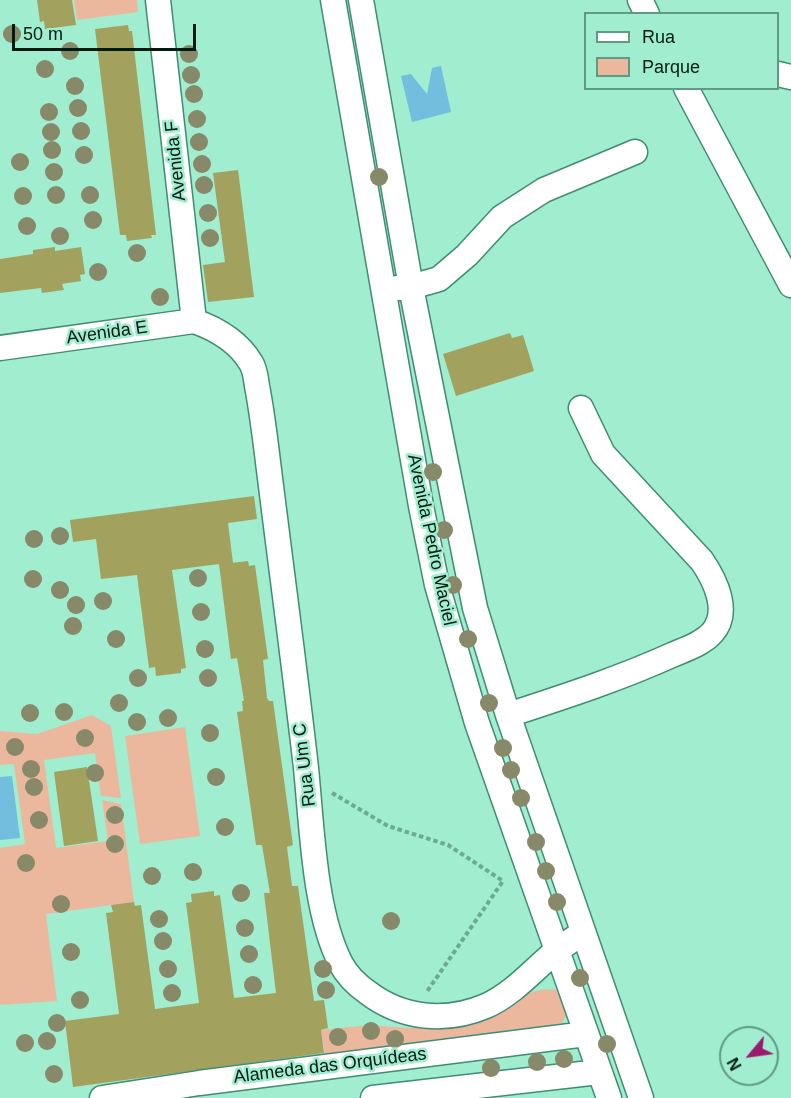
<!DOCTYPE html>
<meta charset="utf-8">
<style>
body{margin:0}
#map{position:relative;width:791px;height:1098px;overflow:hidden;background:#a0edd0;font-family:Helvetica,sans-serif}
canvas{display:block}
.legend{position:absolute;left:584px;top:12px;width:195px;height:78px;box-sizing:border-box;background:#a0edd0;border:2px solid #609984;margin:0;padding:8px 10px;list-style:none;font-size:18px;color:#001b11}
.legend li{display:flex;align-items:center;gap:12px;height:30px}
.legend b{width:30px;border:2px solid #609984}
.north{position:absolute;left:719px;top:1026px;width:60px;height:60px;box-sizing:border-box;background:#a0edd0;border:2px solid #609984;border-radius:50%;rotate:241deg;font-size:16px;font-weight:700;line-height:24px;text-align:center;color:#001b11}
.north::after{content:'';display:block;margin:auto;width:21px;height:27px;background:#9d1b6d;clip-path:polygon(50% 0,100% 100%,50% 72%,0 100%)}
.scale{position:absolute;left:12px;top:24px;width:184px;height:27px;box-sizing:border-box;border:3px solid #001b11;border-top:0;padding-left:8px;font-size:18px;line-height:21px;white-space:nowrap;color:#001b11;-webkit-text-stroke:4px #a0edd0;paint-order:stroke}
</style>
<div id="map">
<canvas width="791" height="1098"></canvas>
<ul class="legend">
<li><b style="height:8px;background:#fff"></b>Rua</li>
<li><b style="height:16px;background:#ecb89d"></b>Parque</li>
</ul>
<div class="north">N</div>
<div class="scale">50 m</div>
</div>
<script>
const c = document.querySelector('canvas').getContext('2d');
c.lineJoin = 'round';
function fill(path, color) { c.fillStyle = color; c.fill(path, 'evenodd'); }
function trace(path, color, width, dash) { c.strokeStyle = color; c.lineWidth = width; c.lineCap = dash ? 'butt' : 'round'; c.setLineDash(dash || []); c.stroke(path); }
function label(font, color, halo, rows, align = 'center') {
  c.font = font + ' Helvetica,sans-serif'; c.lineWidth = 5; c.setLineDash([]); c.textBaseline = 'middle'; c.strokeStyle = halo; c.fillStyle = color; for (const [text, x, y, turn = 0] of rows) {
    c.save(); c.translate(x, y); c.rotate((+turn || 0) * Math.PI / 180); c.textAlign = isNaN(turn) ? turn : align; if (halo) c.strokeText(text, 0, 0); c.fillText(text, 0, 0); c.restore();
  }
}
const green = new Path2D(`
 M74,0H137L138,12L77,20Z
 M92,715L111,726L121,798L101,796L95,753L44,760L56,848L108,841L102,800L121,804L134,902L46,914L57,1001L0,1005V848L25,844L14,764L0,765V731L37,734Z
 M185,727L200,836L140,844L125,736Z
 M546,989L556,990L568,1011L563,1022L551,1027L325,1055L321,1030L370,1025L409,1028L449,1026L535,991Z`);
const water = new Path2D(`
 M441,66L451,112L412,122L401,76L411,74L427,94L432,68Z
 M12,776L20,838L0,840V777Z`);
const building = new Path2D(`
 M37,0H72L76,25L45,29L44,21L40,22Z
 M128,25L129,31H132L156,235H151L152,238L127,241L126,235H120L95,29Z
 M238,170L254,297L208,302L203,265L225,262L213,173Z
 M55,247V251L81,247L85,274L80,275L81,281L62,284L64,290L42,293L41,288L0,293V259L33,254V250Z
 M510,333L512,338L523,335L534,371L456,396L443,354Z
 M254,496L257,519L228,523L233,563H231L248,561L249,566L255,565L268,659L263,660L267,698L269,701H273L293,845L287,847L292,886H298L314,1001L324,1000L328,1028L321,1030L324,1053L73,1087L65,1021L119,1014L106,913L113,912L111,905L134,902L135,906L141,905L155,1009L199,1003L186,903L192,902L191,894L214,891V896L220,895L234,998L276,993L264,893H270L262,845H256L237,712L243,711L242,701H244L237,658L231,659L219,564L172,570L186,668L181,669V673L156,676L155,667L149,668L137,575L101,579L96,539L73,542L70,520Z
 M87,767L98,841L64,846L54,772Z`);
const path = new Path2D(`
 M332,793L388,826L448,845L503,881L426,993`);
const minor = new Path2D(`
 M158,0L194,321
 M333,0L421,506L437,585L477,723L609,1098
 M361,0L411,287L475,608L508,715L641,1098
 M640,0L647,14
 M778,74L791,77
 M686,88L791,285
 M397,288L411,287L439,279L467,255L502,217L544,190L635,152
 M0,348L194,321C217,329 238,341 251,363C255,369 256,379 257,386C263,417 266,447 270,478C282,575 295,671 306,768C312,827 314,912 341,964C347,975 357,985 367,992C402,1019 446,1023 486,1006C513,994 533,970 555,952C564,945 574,939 583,932
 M508,715C563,697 619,679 672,655C686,649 702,644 712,633C731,612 715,580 702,561L603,454L581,408
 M102,1098L199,1083L586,1034
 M373,1098L599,1072`);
const trees = [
 [12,34],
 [70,51],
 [189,54],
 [45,69],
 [191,75],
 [75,86],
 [194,94],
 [78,108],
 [49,112],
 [197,119],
 [81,131],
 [51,132],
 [199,142],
 [52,150],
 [84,155],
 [20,162],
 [202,164],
 [54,172],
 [379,177],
 [204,185],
 [56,195],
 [90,195],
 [23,196],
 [208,213],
 [93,220],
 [27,226],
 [60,236],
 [210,238],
 [137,253],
 [98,272],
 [160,297],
 [433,472],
 [444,530],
 [60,536],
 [34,539],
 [198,578],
 [33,579],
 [453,585],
 [60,590],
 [103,601],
 [76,605],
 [201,612],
 [73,626],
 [116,639],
 [468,639],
 [205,649],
 [138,678],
 [208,678],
 [119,703],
 [489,703],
 [64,712],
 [30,713],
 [168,718],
 [137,722],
 [210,733],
 [85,738],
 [15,747],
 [503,748],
 [31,769],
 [511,770],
 [95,773],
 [216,777],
 [34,787],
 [521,798],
 [115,815],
 [39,820],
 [225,827],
 [536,842],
 [115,844],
 [26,863],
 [546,871],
 [193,872],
 [152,876],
 [241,893],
 [557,902],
 [61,904],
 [159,919],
 [391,921],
 [245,928],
 [163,941],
 [71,952],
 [249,954],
 [168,969],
 [323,969],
 [580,978],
 [253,985],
 [326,990],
 [172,993],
 [80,1000],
 [57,1023],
 [371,1031],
 [338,1037],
 [395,1039],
 [47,1041],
 [25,1043],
 [607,1044],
 [564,1059],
 [537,1062],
 [491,1068],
 [54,1074]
];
const streetNames = [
 ["Avenida F",176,161,-96],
 ["Avenida E",107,333,-8],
 ["Avenida Pedro Maciel",431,540,78],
 ["Rua Um C",305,765,-97],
 ["Alameda das Orquídeas",330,1066,-7]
];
fill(green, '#ecb89d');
fill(water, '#71bedf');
fill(building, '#a2a15e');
trace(minor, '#408d72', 27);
trace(path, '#6daa93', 4, [4.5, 3]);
trace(minor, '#fff', 24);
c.fillStyle = '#878969';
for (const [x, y] of trees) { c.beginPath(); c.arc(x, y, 9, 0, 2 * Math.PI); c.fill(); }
label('18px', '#001b11', '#a0edd0', streetNames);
</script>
